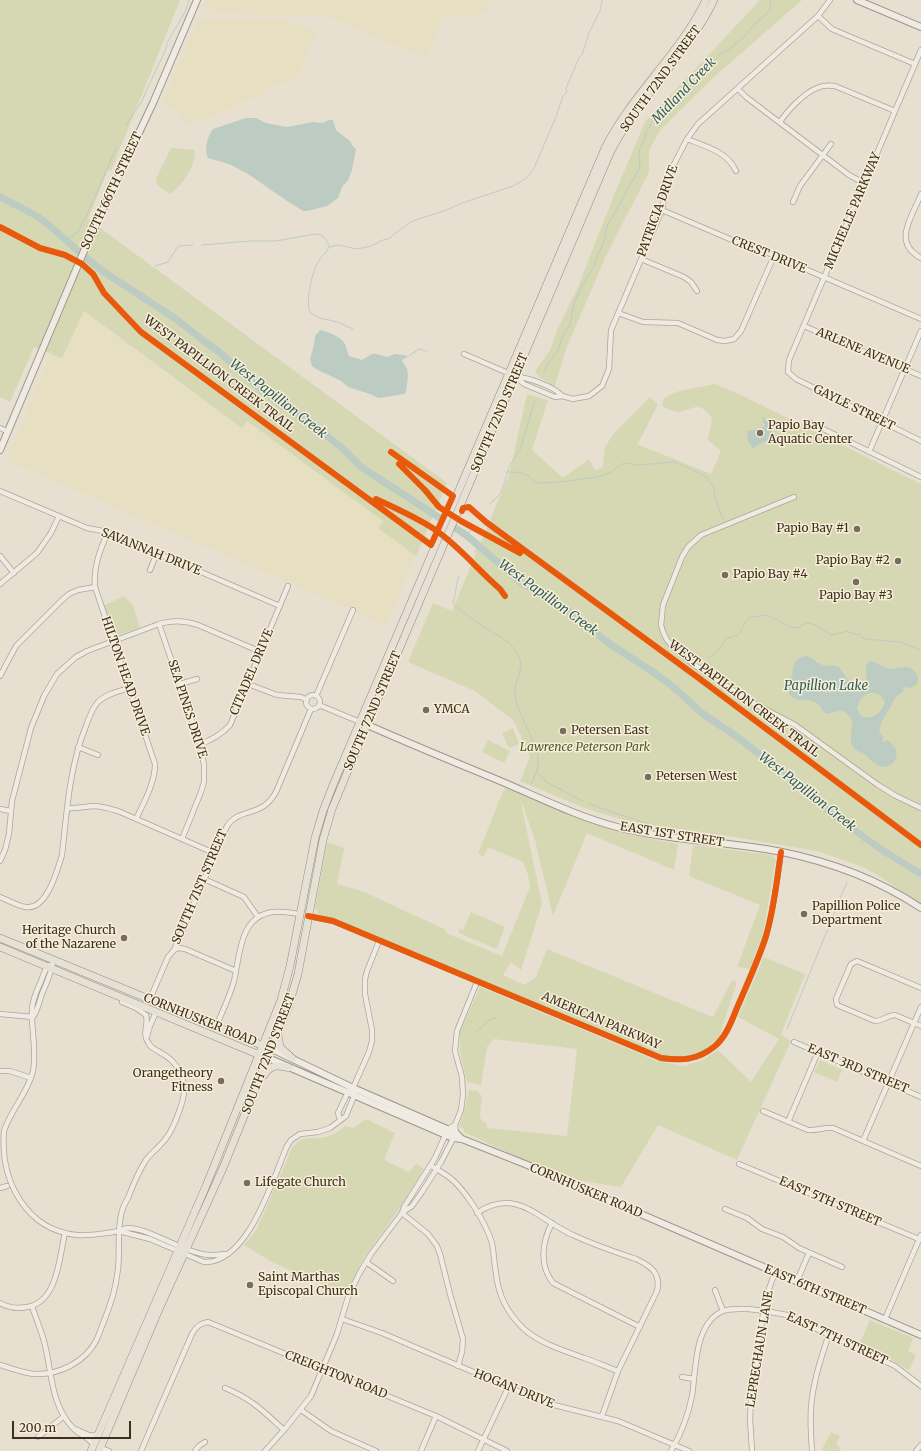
<!DOCTYPE html>
<style>
body{margin:0}
#map{position:relative;width:921px;height:1451px;overflow:hidden;background:#e7e0d1;font-family:Merriweather,serif}
canvas{display:block}
.scale{position:absolute;left:12px;top:1421px;width:119px;height:18px;box-sizing:border-box;border:2px solid #3d2e20;border-top:0;padding-left:5px;font-size:12px;line-height:14px;white-space:nowrap;color:#3d2e20;-webkit-text-stroke:3px #f7eed8;paint-order:stroke}
</style>
<div id="map">
<canvas width="921" height="1451"></canvas>
<div class="scale">200 m</div>
</div>
<script>
const c = document.querySelector('canvas').getContext('2d');
c.lineJoin = 'round';
function fill(path, color) { c.fillStyle = color; c.fill(path, 'evenodd'); }
function trace(path, color, width, dash) { c.strokeStyle = color; c.lineWidth = width; c.lineCap = dash ? 'butt' : 'round'; c.setLineDash(dash || []); c.stroke(path); }
function label(font, color, halo, rows, align = 'center') {
  c.font = font + ' Merriweather,serif'; c.lineWidth = 3; c.setLineDash([]); c.textBaseline = 'middle'; c.strokeStyle = halo; c.fillStyle = color; for (const [text, x, y, turn = 0] of rows) {
    c.save(); c.translate(x, y); c.rotate((+turn || 0) * Math.PI / 180); c.textAlign = isNaN(turn) ? turn : align; if (halo) c.strokeText(text, 0, 0); c.fillText(text, 0, 0); c.restore();
  }
}
const farmland = new Path2D(`
 M206,0H491L485,14L443,17L426,58L326,16L223,14L204,6Z
 M198,19H283L317,32L295,82L289,81L280,83L257,96L213,116L183,124L180,112L162,104Z
 M83,311L242,428L247,421L383,521L378,528L416,556L386,625L6,460L51,354L62,358Z`);
const green = new Path2D(`
 M0,0H180L111,171L108,170L88,219L447,483L416,556L378,528L383,521L247,421L242,428L84,311L62,358L34,347L10,402L0,397Z
 M760,0H802L713,78L661,129L649,150V172L606,256L566,349L555,386L540,378L535,371L550,350L558,328L578,287L616,190L629,160L645,122L686,79Z
 M171,148L195,150C196,166 182,186 170,194L156,184V179Z
 M715,384L745,397L921,484V904L879,876L863,867L817,851L734,837L657,826L620,819L584,808L520,781L530,757L514,721L475,691L408,662L433,603L452,611L509,475L527,394L548,400L532,450L563,478L589,459L595,470L603,467L605,447L615,432L650,397L658,404L640,440L637,444L711,474L721,451L708,440L712,418C697,399 695,410 678,412C673,412 667,408 662,406L664,398L679,391Z
 M124,596L133,605L140,628L115,636L103,606Z
 M513,728L519,744L509,748L502,733Z
 M488,740L510,751L504,763L482,752Z
 M506,788L596,824L631,835L678,844L674,870L587,833L553,916L535,840L520,798L542,904L521,970L511,962L503,975L524,985L536,977L547,949L713,1017L732,980L737,982L719,1037L706,1049L690,1056L675,1058L662,1056L335,920L318,915V913L315,908L327,842L344,848L337,884L362,891L444,929L448,934L502,956L530,887L528,875L523,862L488,847L484,857L478,854L503,791Z
 M693,845L772,855L776,859L763,933L750,969L737,967L760,905L689,876Z
 M471,912L505,927L497,948H494L459,933V929L463,930Z
 M764,957L805,974L780,1037L782,1035L791,1041L737,1160L658,1125L621,1187L569,1179L515,1156L464,1132V1129L459,1126L465,1108L469,1090L477,1091L482,1096L480,1115L481,1120L487,1124V1128L567,1136L577,1049L494,1039L487,1047L481,1085L467,1082L460,1052V1032L480,987L657,1061L684,1066L703,1060L718,1050L751,1082L779,1039L738,1017Z
 M820,1060L842,1070L837,1082L814,1072Z
 M366,1119L395,1133L384,1160L409,1172L416,1164L424,1169L402,1205L363,1259L347,1292L342,1293L274,1263L244,1245L257,1229L292,1148C303,1134 311,1140 326,1137C333,1135 340,1131 345,1126L353,1128Z
 M870,1320L913,1338L908,1351L916,1355L909,1370L889,1358L859,1345Z
 M831,1432L840,1436L836,1445L841,1448L839,1451H826L822,1449Z`);
const water = new Path2D(`
 M246,118H256L266,123L287,127L313,122L322,123L329,120H333L336,130L350,141L354,148L356,149L352,170L348,180L342,187L338,198L327,206L307,211H303L287,201L248,174L229,164L208,158C204,148 207,137 213,129Z
 M320,330C327,331 341,337 345,344C347,348 347,352 349,356L362,360L372,354H377L387,357L395,354L409,356L402,360C403,363 406,366 407,369C409,374 407,389 405,394L378,398L370,394L348,387L341,381L316,369L312,366L310,359L314,345L315,336Z
 M764,417L765,421L767,420L775,438L759,444L753,449L748,441L747,431L754,430L765,426L762,418Z
 M807,656L815,660L816,663H819C824,668 830,664 837,666C846,670 850,697 866,682C868,676 864,670 867,663L871,661L889,669L905,667L911,668L917,674L918,680L916,685L908,689L907,686L903,688L904,691L896,697L881,723L879,732L884,738L882,741L884,742L887,740C906,752 893,771 879,766C873,764 869,758 864,754C859,751 854,750 852,745C849,737 853,728 852,720C844,706 838,712 826,714C822,710 820,704 815,702C803,697 788,706 787,683L792,676L794,663L801,657ZM869,693C876,692 882,695 885,702C882,713 871,722 860,715L857,708L861,698Z`);
const stream = new Path2D(`
 M126,125L142,101L148,87L165,51L168,41L185,12L189,0
 M66,240L77,233L86,217L117,146
 M202,245L250,241H276L315,234C324,235 326,239 329,246
 M155,266L168,262L176,249L179,246L193,245
 M135,292L138,290
 M353,329L338,322L320,318L310,313C305,303 312,272 318,262C321,256 327,253 329,247L338,245L357,249L371,246L383,240L388,239L409,223L418,219L444,211L465,202L513,186L527,178L534,168L556,117L563,96L567,92L566,88L579,58L582,55L589,33L600,11L602,0
 M409,356L419,349L427,351
 M544,373L547,365L557,352L565,331L570,325L574,303L583,284L594,267L597,257L605,239L607,226L637,173L640,167L639,152L647,131L652,122L666,108L675,103L683,92L690,86L694,81L705,72L722,52L728,50L745,36L755,23L765,16L770,9L771,0
 M507,472C520,472 527,472 535,483L559,482L598,477L611,472L622,464L628,463L639,465L674,462L695,471L707,478L714,488L715,498L723,519
 M490,504L500,494L504,484L509,467L520,450L535,400
 M466,535L471,530
 M475,553L478,546
 M459,576C455,585 457,593 453,602L454,605C463,613 474,620 484,627C496,635 510,640 517,653C527,669 513,680 515,695C517,717 540,743 538,764C537,771 534,778 531,784
 M709,658L718,651L727,638L738,635L742,629L746,620L752,617L767,615L793,628L799,627L807,623L816,625L831,635L847,631L853,634H860L864,639H867L900,642L921,650
 M675,688L679,685
 M537,772L546,782L583,801
 M590,804L621,815L648,824
 M862,844L863,836
 M787,1029L847,882
 M474,1033L490,1020L497,1017`);
const river = new Path2D(`
 M0,197L37,216L49,225L78,251L104,272L176,319L205,342L218,351L253,383L287,409L309,421L322,432L342,448L361,467L466,535L522,583L567,610L610,644L653,672L671,685L703,714L736,736L810,794L832,814L882,850L921,874`);
const street = new Path2D(`
 M818,16L832,29L915,64
 M921,50L789,360L788,372L796,379L921,441
 M738,89L746,97L849,175L864,183
 M780,122C787,111 804,93 817,88C823,85 829,85 835,86L895,111
 M687,139C705,146 728,152 736,171
 M921,194C913,216 891,242 921,258
 M793,202L800,186L831,144
 M662,210L739,243L754,247L921,319
 M641,259L684,277L691,282L697,291
 M618,313L643,322L678,323L717,340L725,341L734,339L741,331L774,256
 M804,326L921,376
 M464,354L515,376C528,378 554,386 562,396
 M515,376L524,384L555,397L562,396L573,399L589,396L602,386L609,369L611,330L662,210L669,174L687,139L698,124L818,16L830,0
 M809,422L921,477
 M0,428L7,431
 M869,452L921,331
 M0,491L87,528L108,532L280,606
 M794,497L701,535L688,547L682,557L663,605L661,625L663,632L667,640L673,647L693,664L751,702L795,725L878,785L896,796L921,808
 M108,532C100,550 93,567 95,587L155,764C155,783 144,802 136,819
 M0,556L14,573
 M150,570L157,553
 M0,584L37,553L51,533L59,516
 M159,624L200,744L204,765V782L201,792L182,839
 M0,676L16,646L61,601L69,594L78,590L95,587
 M180,684L197,679
 M248,684L277,695L301,697L307,700
 M306 702a7 7 0 1 1 14 0a7 7 0 1 1-14 0Z
 M316,696L353,610
 M319,705L360,722
 M200,744C212,740 221,735 230,725L288,586
 M78,747L98,755
 M68,808C78,809 87,806 96,806C104,807 111,809 118,811L214,853
 M0,809L11,811
 M0,861L5,850L9,834L12,801L31,728L44,696L57,674L76,657L87,651L159,624C172,620 184,620 198,625L261,652
 M204,879L244,897L258,917
 M0,897C8,900 17,906 26,907C47,910 57,871 62,855C67,811 69,768 86,726C89,718 92,708 98,702C106,694 119,691 129,688
 M308,916L333,921L661,1058C682,1061 698,1060 715,1046C728,1035 733,1016 740,1001C749,980 759,958 766,936C774,909 777,880 781,852
 M174,950L179,948L185,949L236,971
 M48,965C45,970 43,976 41,981C37,990 32,1000 32,1010C31,1030 37,1051 33,1071C28,1093 11,1109 4,1131C0,1181 26,1230 77,1235C87,1236 109,1233 119,1231C122,1230 124,1228 128,1228C154,1230 176,1249 202,1254C210,1256 218,1255 226,1254
 M921,988L857,961L851,964L836,999L837,1005L875,1021C883,1021 888,1015 895,1015L921,1026
 M150,999L168,957L174,950L227,826C241,806 261,819 276,792L311,709
 M0,1014L33,1017
 M33,1017C38,1010 39,1002 42,994C47,982 52,972 53,960
 M216,1027C222,1012 230,996 234,981C240,956 239,916 273,912C282,911 291,913 300,914
 M147,1036L150,1026L156,1012
 M794,1042L921,1097
 M0,1071H10L31,1078
 M763,1111L808,1130C817,1131 824,1127 833,1128L921,1166
 M340,1120L338,1113L349,1090
 M788,1122L818,1052
 M863,1141L921,1007
 M739,1164L921,1240
 M431,1166C437,1169 443,1173 449,1177C465,1189 486,1223 492,1243C494,1253 494,1263 496,1273C498,1295 508,1314 524,1329C541,1344 563,1350 584,1358C596,1362 607,1367 618,1371
 M0,1188L7,1186
 M725,1209L747,1218L762,1229L783,1237L799,1248L842,1267
 M402,1213L412,1206L422,1192L441,1162L456,1133L455,1125L461,1110L463,1095L462,1077L455,1051L457,1031L477,982
 M402,1213L428,1234L437,1246L440,1254L450,1294L463,1339L462,1352L458,1366
 M477,1213C518,1186 539,1221 575,1236C595,1245 615,1252 636,1259C651,1266 661,1273 657,1291L618,1371L602,1416
 M552,1223C542,1242 539,1265 553,1283L640,1327
 M119,1231L150,1239L204,1262C248,1264 273,1179 287,1146L291,1140L300,1134L318,1132L330,1128L346,1116L354,1096L353,1088L369,1052L372,1041V1030L365,994V979L367,971L379,941
 M366,1262L393,1281
 M797,1281L809,1253
 M715,1290L723,1311
 M0,1303C9,1308 17,1309 27,1307C58,1302 59,1258 65,1233
 M32,1306C36,1319 42,1332 45,1345C52,1374 51,1405 73,1428
 M342,1319L382,1333L546,1403L618,1421L689,1451
 M885,1319L921,1235
 M0,1365C11,1368 23,1373 35,1374C59,1375 85,1362 96,1341C99,1335 101,1328 104,1321C111,1304 116,1288 118,1269C120,1251 117,1233 121,1215C122,1209 125,1203 128,1198C133,1185 138,1172 146,1160C152,1152 161,1146 167,1137C173,1129 185,1100 184,1089C184,1074 175,1060 161,1053C157,1050 152,1049 149,1044C141,1033 149,1026 146,1015L136,1008L122,1002
 M682,1377L694,1379
 M225,1388C252,1399 264,1412 284,1430
 M301,1410L331,1431L376,1451
 M38,1437L63,1417
 M93,1445C90,1437 79,1435 73,1428L91,1436L98,1434
 M101,1448L109,1451
 M141,1451L192,1334C196,1327 200,1323 208,1322L436,1416L507,1451
 M195,1451L199,1446L205,1442
 M265,1451L284,1430L311,1396L337,1334L348,1297L359,1274L371,1254L402,1213L404,1207L435,1158L448,1129L455,1125
 M421,1451L436,1416
 M478,1451L508,1388
 M671,1451C681,1434 688,1416 692,1396C696,1370 694,1323 723,1311C731,1308 740,1309 748,1309C761,1310 774,1312 787,1315L895,1366L921,1386
 M752,1451L750,1419L751,1399L765,1300L775,1272
 M812,1451C811,1436 810,1422 811,1407C813,1382 821,1358 829,1334
 M916,1451L921,1445`);
const secondary = new Path2D(`
 M857,0L921,27
 M0,450L89,239L153,103L197,0
 M363,723C410,744 457,763 505,783C542,799 579,817 617,827C671,841 727,841 782,852C831,862 879,880 921,908
 M272,1049L353,1088L456,1133L462,1139
 M268,1058L453,1138L462,1139L525,1164L921,1335`);
const primary = new Path2D(`
 M0,938L266,1047
 M0,947L262,1056
 M278,1036L280,1047L293,1059
 M264,1075C271,1064 278,1065 289,1068
 M91,1451L206,1186L281,1000L290,966L315,838L323,811L333,785L605,148C632,94 680,54 706,0
 M99,1451L160,1307L223,1168L288,1008L298,974L323,840L332,809L367,725L610,153C638,97 687,56 714,0`);
const cycleway = new Path2D(`
 M0,227L40,248L65,255L82,264L93,274L104,293L141,332L431,545L453,496L391,452
 M399,464L425,490L439,507L461,521L520,553
 M376,499C395,508 416,517 434,529C458,545 477,569 500,589L505,596
 M462,511L463,508L469,507L486,522L700,679L921,845
 M308,916L333,921L661,1058C682,1061 698,1060 715,1046C728,1035 733,1016 740,1001C749,980 759,958 766,936C774,909 777,880 781,852`);
const markers = [
 [760,433,4,"#786c5e"],
 [857,529,4,"#786c5e"],
 [898,561,4,"#786c5e"],
 [725,575,4,"#786c5e"],
 [856,582,4,"#786c5e"],
 [426,710,4,"#786c5e"],
 [563,731,4,"#786c5e"],
 [648,777,4,"#786c5e"],
 [804,914,4,"#786c5e"],
 [124,938,4,"#786c5e"],
 [221,1081,4,"#786c5e"],
 [247,1183,4,"#786c5e"],
 [250,1285,4,"#786c5e"]
];
const streetNames = [
 ["SOUTH 72ND STREET",661,79,-54],
 ["SOUTH 66TH STREET",112,191,-65],
 ["PATRICIA DRIVE",658,211,-70],
 ["MICHELLE PARKWAY",853,211,-67],
 ["CREST DRIVE",769,255,22],
 ["ARLENE AVENUE",863,351,23],
 ["WEST PAPILLION CREEK TRAIL",219,374,37],
 ["GAYLE STREET",854,408,26],
 ["SOUTH 72ND STREET",500,413,-67],
 ["SAVANNAH DRIVE",151,552,22],
 ["CITADEL DRIVE",252,672,-67],
 ["HILTON HEAD DRIVE",125,676,71],
 ["WEST PAPILLION CREEK TRAIL",744,699,37],
 ["SEA PINES DRIVE",187,709,72],
 ["SOUTH 72ND STREET",373,711,-67],
 ["EAST 1ST STREET",672,835,9],
 ["SOUTH 71ST STREET",200,887,-67],
 ["CORNHUSKER ROAD",200,1020,22],
 ["AMERICAN PARKWAY",601,1021,23],
 ["SOUTH 72ND STREET",269,1054,-69],
 ["EAST 3RD STREET",858,1069,23],
 ["CORNHUSKER ROAD",586,1191,23],
 ["EAST 5TH STREET",830,1202,23],
 ["EAST 6TH STREET",815,1290,23],
 ["EAST 7TH STREET",837,1339,25],
 ["LEPRECHAUN LANE",760,1349,-81],
 ["CREIGHTON ROAD",336,1375,22],
 ["HOGAN DRIVE",514,1389,22]
];
const poiNames = [
 ["Papio Bay",768,426],
 ["Aquatic Center",768,440],
 ["Papio Bay #1",849,529,"right"],
 ["Papio Bay #2",890,561,"right"],
 ["Papio Bay #4",733,575],
 ["Papio Bay #3",856,596,"center"],
 ["YMCA",434,710],
 ["Petersen East",571,731],
 ["Petersen West",656,777],
 ["Papillion Police",812,907],
 ["Department",812,921],
 ["Heritage Church",116,931,"right"],
 ["of the Nazarene",116,945,"right"],
 ["Orangetheory",213,1074,"right"],
 ["Fitness",213,1088,"right"],
 ["Lifegate Church",255,1183],
 ["Saint Marthas",258,1278],
 ["Episcopal Church",258,1292]
];
const parkNames = [
 ["Lawrence Peterson Park",585,748]
];
const waterNames = [
 ["Midland Creek",684,91,-46],
 ["West Papillion Creek",278,399,38],
 ["West Papillion Creek",548,598,36],
 ["Papillion Lake",826,686],
 ["West Papillion Creek",807,792,38]
];
fill(farmland, '#e6dfc2');
fill(green, '#d6d7b3');
fill(water, '#bcccc2');
trace(stream, '#bcccc2', 1);
trace(river, '#bcccc2', 7);
trace(street, '#ada599', 6);
trace(secondary, '#9c958a', 8);
trace(primary, '#928b80', 8);
trace(street, '#efebe3', 4.5);
trace(secondary, '#efebe3', 6);
trace(primary, '#e6e1d4', 7);
trace(cycleway, '#e8590c', 6);
for (const [x, y, r, color] of markers) { const dot = new Path2D(); dot.arc(x, y, r, 0, 2 * Math.PI); c.fillStyle = color; c.fill(dot); trace(dot, '#f7eed8', 1.5); }
label('12px', '#3d2e20', '#f7eed8', streetNames);
label('12px', '#3d2e20', '#f7eed8', poiNames, 'left');
label('italic 12px', '#4d5a26', '#f7eed8', parkNames);
label('italic 13px', '#2f5d5a', '#f7eed8', waterNames);
</script>
